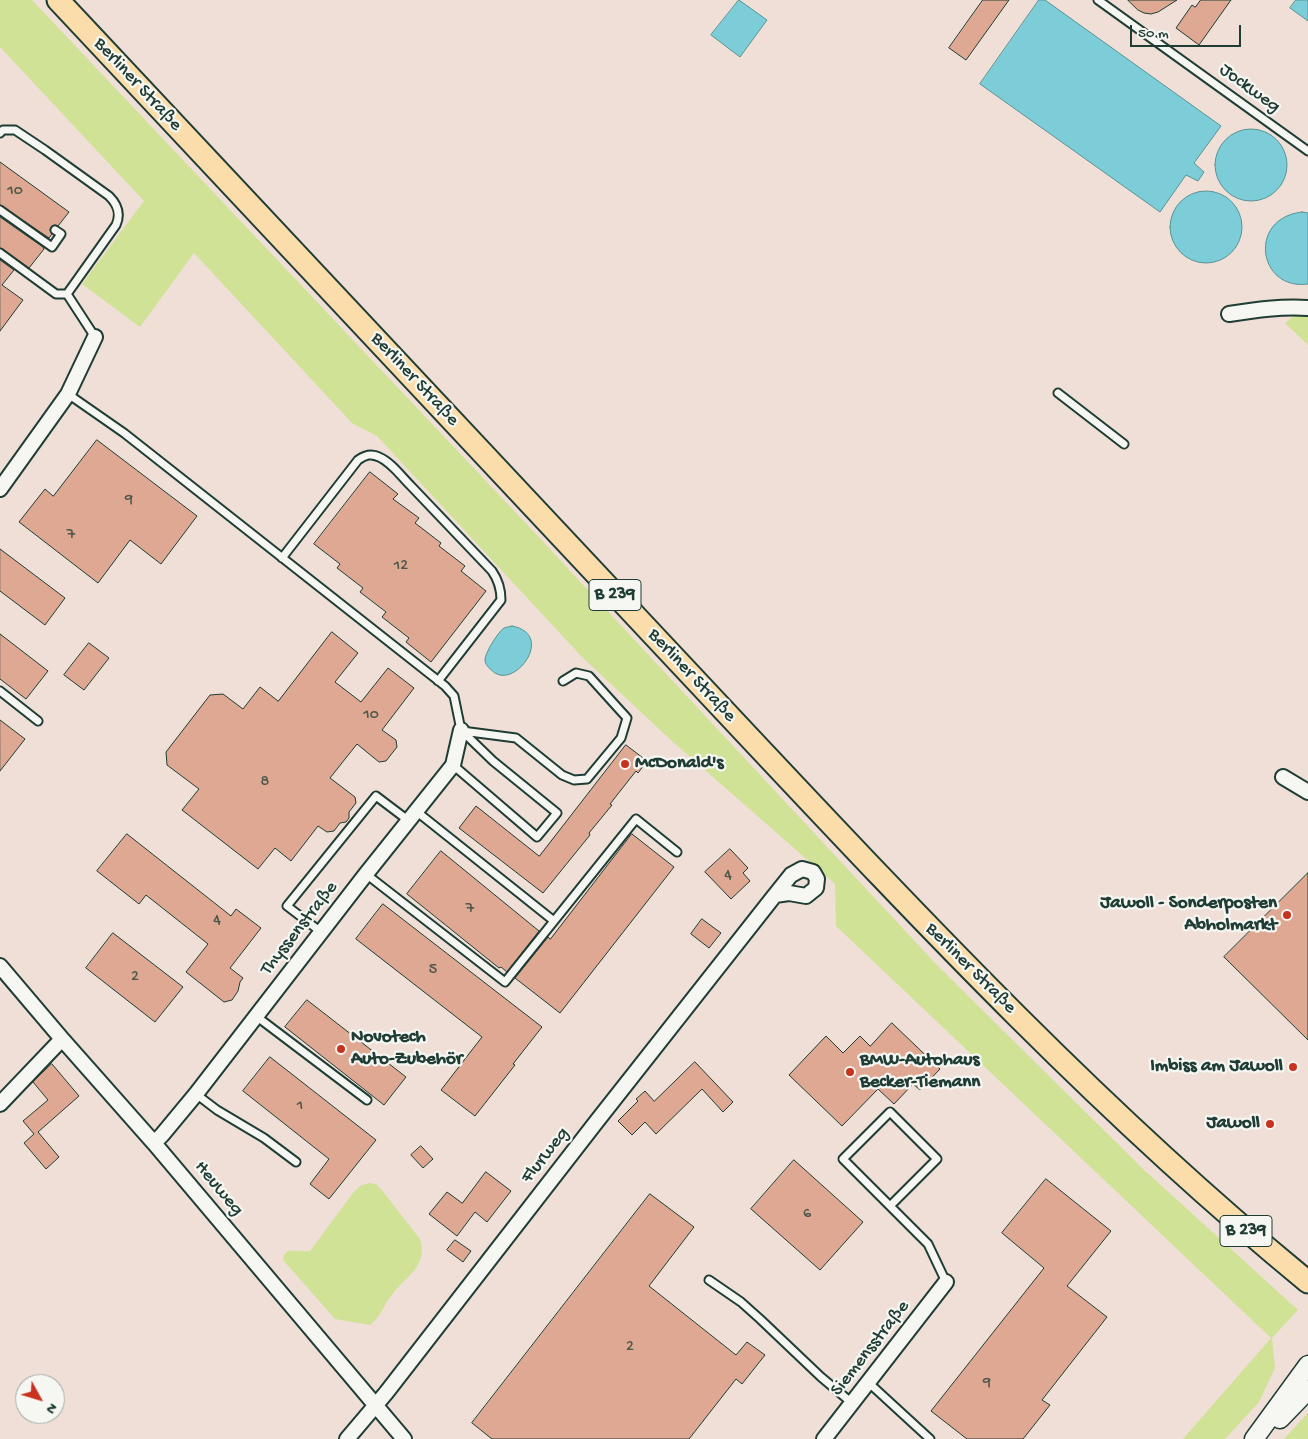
<!DOCTYPE html>
<meta charset="utf-8">
<style>
body{margin:0}
#map{position:relative;width:1308px;height:1439px;overflow:hidden;background:#efdfd6;font-family:"Gochi Hand",sans-serif}
canvas{display:block}
.north{position:absolute;left:15px;top:1374px;width:50px;height:50px;box-sizing:border-box;background:#f6f6f2;border:1px solid #a0aca6;border-radius:50%;rotate:129deg;font-size:14px;font-weight:700;line-height:20px;text-align:center;color:#1f3d34}
.north::after{content:'';display:block;margin:auto;width:18px;height:22px;background:#c8321e;clip-path:polygon(50% 0,100% 100%,50% 72%,0 100%)}
.scale{position:absolute;left:1130px;top:25px;width:111px;height:22px;box-sizing:border-box;border:2px solid #1f3d34;border-top:0;padding-left:6px;font-size:15px;line-height:18px;white-space:nowrap;color:#1f3d34;-webkit-text-stroke:4px #f6f6f2;paint-order:stroke}
</style>
<div id="map">
<canvas width="1308" height="1439"></canvas>
<div class="north">N</div>
<div class="scale">50 m</div>
</div>
<script>
const c = document.querySelector('canvas').getContext('2d');
c.lineJoin = 'round';
function fill(path, color) { c.fillStyle = color; c.fill(path, 'evenodd'); }
function trace(path, color, width, dash) { c.strokeStyle = color; c.lineWidth = width; c.lineCap = dash ? 'butt' : 'round'; c.setLineDash(dash || []); c.stroke(path); }
function label(font, color, halo, rows, align = 'center') {
  c.font = font + ' "Gochi Hand",sans-serif'; c.lineWidth = 4.5; c.setLineDash([]); c.textBaseline = 'middle'; c.strokeStyle = halo; c.fillStyle = color; for (const [text, x, y, turn = 0] of rows) {
    c.save(); c.translate(x, y); c.rotate((+turn || 0) * Math.PI / 180); c.textAlign = isNaN(turn) ? turn : align; if (halo) c.strokeText(text, 0, 0); c.fillText(text, 0, 0); c.restore();
  }
}
const green = new Path2D(`
 M0,0H32L535,533L936,964L1142,1168L1298,1310L1272,1338L1275,1368L1259,1402L1225,1439H1183L1271,1338L836,926L835,884L673,742L582,657L377,436L352,423L194,253L140,327L82,284L144,201L0,47Z
 M1298,312L1308,316V345L1285,323Z
 M369,1183L376,1184L381,1189L420,1239C429,1267 404,1277 391,1296C382,1307 383,1315 370,1325L335,1319L283,1260L284,1255L288,1251C295,1250 302,1252 310,1251L353,1193L360,1186Z
 M1308,1413V1439H1284Z`);
const water = new Path2D(`
 M739,0L767,20L740,57L711,35Z
 M1039,0H1045L1221,126L1194,163L1204,172L1198,181L1186,175L1160,212L980,84Z
 M1296,0H1308V21L1290,8Z
 M1215 165a36 36 0 1 1 72 0a36 36 0 1 1-72 0Z
 M1170 227a36 36 0 1 1 72 0a36 36 0 1 1-72 0Z
 M1302,212L1308,213V284C1258,291 1247,218 1302,212Z
 M512,626C555,634 517,687 495,673C491,670 486,666 485,661C484,654 498,632 504,628C507,627 509,627 512,626Z`);
const building = new Path2D(`
 M983,0H1009L966,60L949,48Z
 M1128,0H1177L1158,12L1151,14L1144,13L1138,10Z
 M1201,0H1231L1199,45L1176,28L1192,5L1195,7Z
 M0,162L69,212L58,226L55,225L51,227L50,230L52,234L49,238L0,205Z
 M0,217L43,247L44,249L29,268L0,248Z
 M0,260L14,270L2,285L23,300L0,331Z
 M97,440L197,516L161,564L130,540L98,583L19,522L45,489L53,496Z
 M370,472L398,494L393,499L419,518L415,523L441,543L439,546L465,566L461,571L486,591L431,662L406,642L409,638L382,617L386,612L360,592L363,588L337,568L340,564L314,544Z
 M0,549L65,598L45,625L0,591Z
 M332,632L358,653L335,682L361,702L388,668L414,688L382,730L396,740L397,747L386,761L379,762L357,744L330,778L355,797L356,803L349,812V818L346,822L340,823L334,831L327,832L318,826L291,861L275,848L258,869L182,810L199,789L167,765L166,752L210,695L223,694L243,709L260,687L278,701Z
 M0,634L48,671L26,699L0,679Z
 M89,643L109,658L84,690L64,675Z
 M0,720L25,739L0,771Z
 M626,745L647,761L638,773L636,771L610,804L612,805L589,833L590,835L543,893L459,828L476,806L539,856Z
 M127,834L231,916L236,909L261,928L230,968L243,978L240,982L238,991L232,1000L224,1002L186,972L208,944L146,895L139,904L97,871Z
 M632,834L674,867L560,1013L515,978L548,937L550,939Z
 M730,849L748,868L743,873L750,881L731,899L705,872Z
 M441,851L539,931L507,972L501,967L499,968L407,894Z
 M1308,873V1040L1224,957Z
 M383,904L542,1027L513,1064L515,1065L475,1116L441,1090L482,1037L356,939Z
 M702,919L721,933L709,948L691,934Z
 M113,933L183,987L155,1022L86,968Z
 M307,1000L406,1077L384,1105L285,1027Z
 M892,1023L940,1069L920,1090L913,1084L894,1104L878,1089L842,1126L789,1075L826,1036L843,1053L860,1036L870,1046Z
 M270,1057L376,1140L329,1199L310,1184L329,1159L243,1091Z
 M695,1062L733,1102L723,1112L702,1089L656,1134L645,1122L632,1135L618,1121L638,1101L636,1099L645,1091L654,1101Z
 M52,1064L79,1096L38,1132L59,1157L46,1169L24,1143L34,1134L23,1121L48,1100L33,1082Z
 M421,1146L433,1159L423,1168L411,1155Z
 M794,1160L863,1222L820,1270L751,1209Z
 M486,1172L511,1191L487,1222L475,1212L457,1236L429,1214L447,1192L462,1203Z
 M1046,1179L1111,1231L1067,1286L1107,1317L1042,1400L1050,1405L1023,1439H967L931,1411L1044,1268L1002,1233Z
 M650,1194L694,1227L649,1286L736,1355L747,1342L765,1355L742,1384L736,1379L689,1439H492L472,1423Z
 M455,1240L471,1251L463,1262L447,1250Z`);
const service = new Path2D(`
 M1098,0L1308,151
 M0,133L3,130H15L45,150L109,196C118,205 121,214 116,225L67,294L95,337
 M0,210L52,247L61,234L55,230
 M0,253L56,294H67
 M1058,393L1124,444
 M68,394L124,433L445,686L454,696L461,730L493,761L557,813L537,837L453,765
 M282,558L358,460C365,455 371,453 379,457C391,462 401,476 410,485C438,514 465,543 492,571C499,581 501,589 501,600L438,681
 M0,691L38,721
 M462,731L516,738L562,775L574,780L587,779L621,738L627,718L589,676L576,673L563,681
 M366,874L505,982L554,921L416,811
 M554,921L636,819L677,852
 M321,932L287,906L376,796L409,821
 M256,1016L367,1100
 M196,1094L217,1110L264,1138L296,1162
 M890,1206L937,1159L890,1112L843,1159L928,1244L946,1282
 M709,1280L741,1302L760,1319L821,1377L852,1403
 M869,1383L930,1439`);
const minor = new Path2D(`
 M1229,314C1255,310 1282,306 1308,308
 M0,489L68,394L95,337
 M1283,777L1308,792
 M0,966L62,1039L154,1143L404,1439
 M0,1104L62,1039
 M154,1143L162,1135L196,1094L366,874L449,770L453,765L461,730
 M347,1439L386,1393L597,1121L775,895L789,893L806,896L816,888L817,879L813,872L802,869L791,875L775,895
 M824,1439L946,1282`);
const tertiary = new Path2D(`
 M1280,1419L1308,1390
 M1254,1439L1308,1365`);
const primary = new Path2D(`
 M58,0C277,235 497,469 717,703C906,904 1094,1107 1308,1282`);
const markers = [
 [625,764,5,"#c8321e"],
 [1287,915,5,"#c8321e"],
 [341,1049,5,"#c8321e"],
 [1293,1067,5,"#c8321e"],
 [850,1072,5,"#c8321e"],
 [1270,1124,5,"#c8321e"]
];
const numberNames = [
 ["10",15,192],
 ["9",129,501],
 ["7",71,536],
 ["12",401,567],
 ["10",371,716],
 ["8",265,783],
 ["4",728,877],
 ["7",470,910],
 ["4",217,922],
 ["5",433,971],
 ["2",135,978],
 ["1",300,1107],
 ["6",807,1215],
 ["2",630,1348],
 ["9",987,1384]
];
const shields = [
 [615,595,52],
 [1246,1231,52]
];
const shieldNames = [
 ["B 239",615,595],
 ["B 239",1246,1231]
];
const streetNames = [
 ["Berliner Straße",137,85,47],
 ["Jockweg",1249,89,36],
 ["Berliner Straße",414,380,47],
 ["Berliner Straße",691,676,47],
 ["Thyssenstraße",300,929,-52],
 ["Berliner Straße",970,969,45],
 ["Flurweg",546,1156,-52],
 ["Heuweg",218,1189,50],
 ["Siemensstraße",871,1349,-52]
];
const poiNames = [
 ["McDonald's",635,764],
 ["Jawoll - Sonderposten",1277,904,"right"],
 ["Abholmarkt",1277,926,"right"],
 ["Novotech",351,1038],
 ["Auto-Zubehör",351,1060],
 ["BMW-Autohaus",860,1061],
 ["Becker-Tiemann",860,1083],
 ["Imbiss am Jawoll",1283,1067,"right"],
 ["Jawoll",1260,1124,"right"]
];
fill(green, '#d0e296');
fill(water, '#7dcdd8');
trace(water, '#579396', 1);
fill(building, '#dea893');
trace(building, '#1f3d34', 1);
trace(service, '#1f3d34', 11);
trace(minor, '#1f3d34', 18);
trace(tertiary, '#1f3d34', 21);
trace(primary, '#1f3d34', 25);
trace(service, '#f6f6f2', 7);
trace(minor, '#f6f6f2', 14);
trace(tertiary, '#f6f6f2', 18);
trace(primary, '#fbddab', 21);
for (const [x, y, r, color] of markers) { const dot = new Path2D(); dot.arc(x, y, r, 0, 2 * Math.PI); c.fillStyle = color; c.fill(dot); trace(dot, '#f6f6f2', 2); }
label('16px', '#4f584c', null, numberNames);
for (const [x, y, w] of shields) { const box = new Path2D(); box.roundRect(x - w / 2, y - 15.5, w, 31, 4); c.fillStyle = '#f6f6f2'; c.fill(box); trace(box, '#1f3d34', 1); }
label('bold 18px', '#1f3d34', null, shieldNames);
label('19px', '#1f3d34', '#f6f6f2', streetNames);
label('bold 19px', '#1f3d34', '#f6f6f2', poiNames, 'left');
</script>
